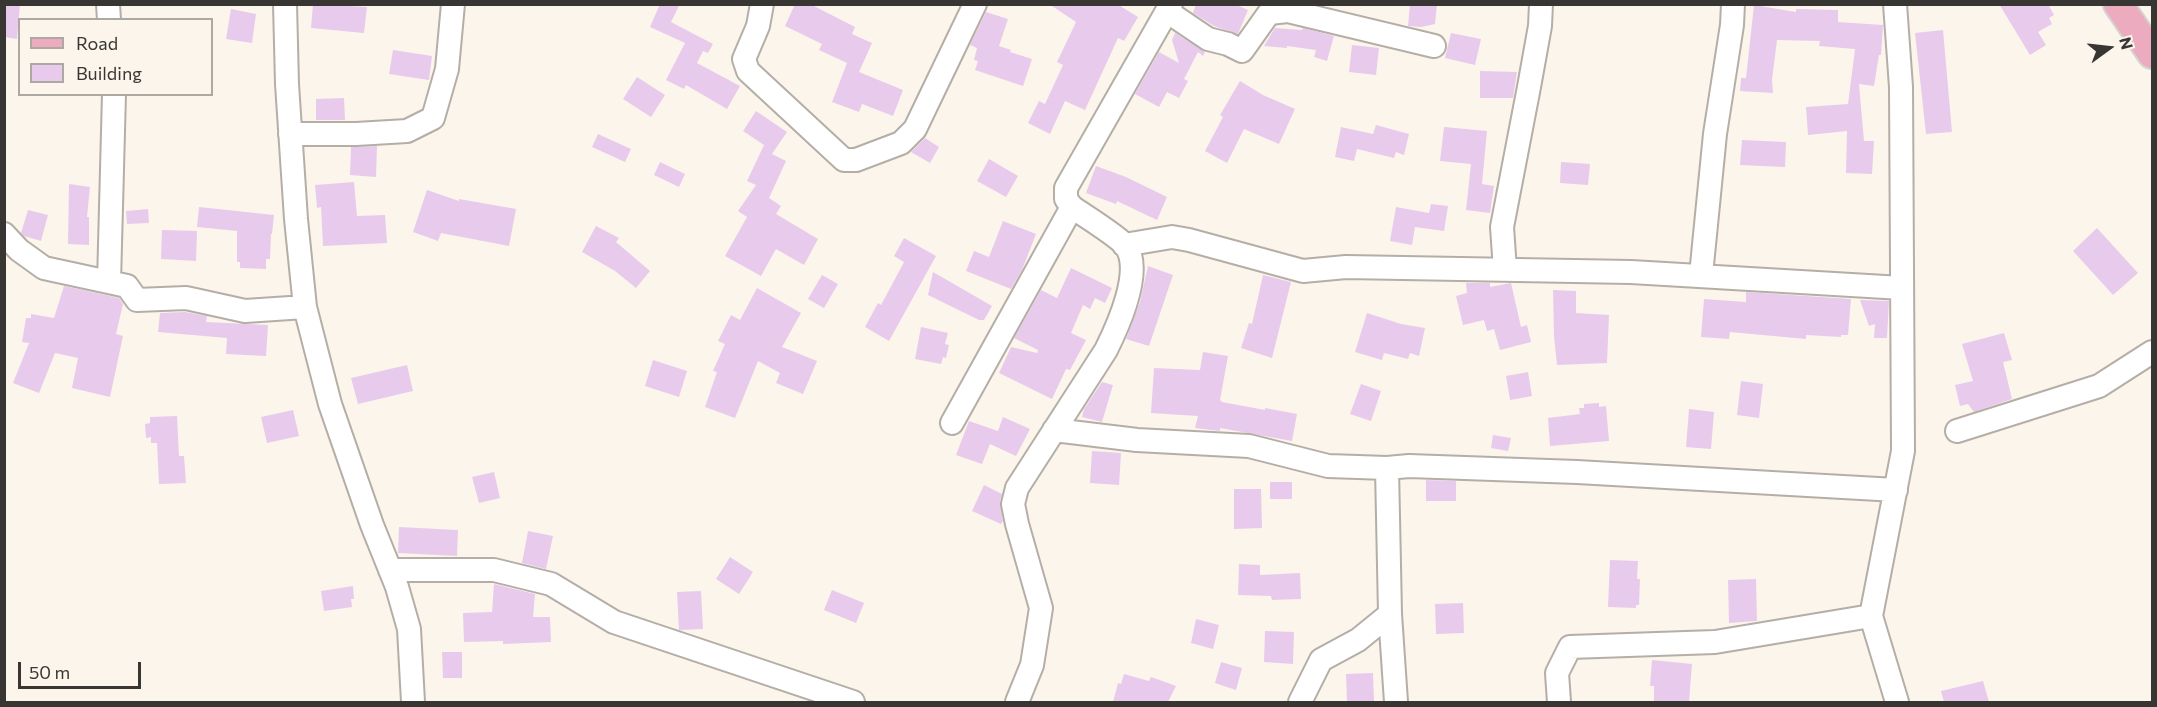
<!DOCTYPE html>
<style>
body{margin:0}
#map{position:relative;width:2157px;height:707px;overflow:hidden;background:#fbf5ec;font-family:Commissioner,sans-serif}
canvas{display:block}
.frame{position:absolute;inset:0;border:6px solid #383633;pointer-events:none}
.legend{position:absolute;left:18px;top:18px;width:195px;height:78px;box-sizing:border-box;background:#fbf5ec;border:2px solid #ada9a2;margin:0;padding:8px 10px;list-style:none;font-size:18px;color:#383633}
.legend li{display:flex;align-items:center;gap:12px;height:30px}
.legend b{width:30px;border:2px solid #ada9a2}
.north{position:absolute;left:2079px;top:18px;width:60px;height:60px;-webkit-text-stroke:4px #fbf5ec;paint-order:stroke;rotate:75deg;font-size:16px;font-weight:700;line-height:24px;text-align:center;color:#383633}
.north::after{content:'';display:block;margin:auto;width:21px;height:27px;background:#383633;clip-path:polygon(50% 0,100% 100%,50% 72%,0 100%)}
.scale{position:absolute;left:18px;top:662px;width:123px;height:27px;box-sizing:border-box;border:3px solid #383633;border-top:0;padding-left:8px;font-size:18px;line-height:21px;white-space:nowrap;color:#383633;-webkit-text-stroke:4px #fbf5ec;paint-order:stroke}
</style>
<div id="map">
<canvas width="2157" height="707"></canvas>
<div class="frame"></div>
<ul class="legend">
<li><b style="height:8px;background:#ecabbe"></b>Road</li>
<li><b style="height:16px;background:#e8cbec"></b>Building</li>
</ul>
<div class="north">N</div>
<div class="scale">50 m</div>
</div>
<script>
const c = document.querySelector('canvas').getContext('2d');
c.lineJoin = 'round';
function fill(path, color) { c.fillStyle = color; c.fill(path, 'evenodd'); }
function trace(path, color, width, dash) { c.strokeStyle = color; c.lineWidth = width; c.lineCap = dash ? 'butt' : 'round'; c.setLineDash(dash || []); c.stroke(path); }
const building = new Path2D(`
 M4,4H20L17,39L4,37Z
 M313,4L367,7L364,33L311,28Z
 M660,4H680L671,22L713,44L708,53L703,51L697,63L740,86L727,109L686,85L684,89L666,80L685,43L650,27Z
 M795,4H810L855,27L852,34L872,43L859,72L903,90L893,116L862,104L859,112L832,102L847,63L819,50L822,44L785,26Z
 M1049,4H1117L1138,17L1124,41L1118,38L1085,110L1065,101L1050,134L1028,123L1039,101L1045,104L1063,65L1057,62L1076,22Z
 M1196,4H1234L1248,10L1238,34L1214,26L1193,13Z
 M1410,4H1437L1435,24L1421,27L1408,26Z
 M1999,4H2048L2054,15L2049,18L2052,24L2038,32L2046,45L2030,55Z
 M1754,5L1796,12V9L1838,10V22L1883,25L1881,55H1879L1874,86L1859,84L1864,141H1874L1872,174L1846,173L1847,131L1808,135L1806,107L1848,104L1855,49L1819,46L1820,41L1777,40L1772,80L1773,93L1740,91L1741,78H1746Z
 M231,9L256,14L252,43L226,39Z
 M986,12L1008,19L999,46L1011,50L1010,52L1032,59L1023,86L975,70L978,61L974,60L977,48L970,45Z
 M1275,28L1302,30L1303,28L1334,36L1327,61L1314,57L1316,50L1287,46V48L1264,46Z
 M1943,30L1952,132L1926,134L1915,33Z
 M1175,33L1205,52L1203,56L1198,52L1184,79L1188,81L1179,98L1167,92L1159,107L1135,94L1159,52L1179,63L1172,40Z
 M1451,33L1481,39L1475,65L1445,58Z
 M1352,45L1379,48L1376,75L1349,72Z
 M393,50L432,56L429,80L389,74Z
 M1480,71L1517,72L1513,98H1480Z
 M637,77L665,95L651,117L623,99Z
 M1240,81L1263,95L1295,109L1279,144L1244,129L1227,163L1205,151L1223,117L1220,115Z
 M344,98L345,120H316V99Z
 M756,111L787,132L772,154L786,161L769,198L781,206L776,214L818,239L804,265L776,249L761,276L725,256L747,217L738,211L756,185L747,181L764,145L743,131Z
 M1376,125L1409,134L1404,155L1396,152L1394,158L1357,149L1354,161L1335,157L1341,127L1373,134Z
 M1444,127L1487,131L1482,184L1494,186L1490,213L1466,210L1471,164L1440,161Z
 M598,134L631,149L625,162L592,147Z
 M925,138L939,147L930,163L911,152Z
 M1742,140L1786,142L1785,167L1740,165Z
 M377,146L376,177L350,175L351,147Z
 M989,159L1018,176L1006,197L977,181Z
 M660,162L685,174L679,187L654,175Z
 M1561,162L1590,164L1588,185L1560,183Z
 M1096,166L1126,177L1167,197L1157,220L1117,201L1116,204L1086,193Z
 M354,182L357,216L385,215L387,243L323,246L321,207L317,208L315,185Z
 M69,184L90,187L87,217H89V245L68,244Z
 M427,190L459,201V199L516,209L509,246L441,233L438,241L413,232Z
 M1431,204L1448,206L1444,231L1415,227L1412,245L1390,241L1396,207L1429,213Z
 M199,207L274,215L272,234H271L270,259H266V269L240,268V262H237V231L197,227Z
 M148,209L149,223L127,224L126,211Z
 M28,210L48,215L41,241L24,236L21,233Z
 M1003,221L1036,234L1022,270L1011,289L966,271L974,251L989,257Z
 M596,226L619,238L616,242L650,271L636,288L615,271L582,252Z
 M2097,228L2138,273L2113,295L2073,251Z
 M162,230L197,231L196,261L161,259Z
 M904,238L936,256L889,341L865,327L878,303L881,305L904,262L894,256Z
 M1148,266L1173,275L1149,346L1126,339L1140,302Z
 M1071,268L1112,288L1105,303L1095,298L1090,309L1083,305L1071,333L1086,340L1070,370L1066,369L1052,399L999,373L1011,347L1037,353L1038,350L1014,338L1041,290L1057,298Z
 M933,272L992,306L984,320H979L928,295Z
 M822,275L838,284L824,308L808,299Z
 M1263,275L1291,282L1272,358L1241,348L1249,323L1252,324Z
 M1466,283H1490V287L1511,283L1521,327L1527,325L1531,342L1500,350L1494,329L1487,331L1484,320L1463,325L1456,296L1467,293Z
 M64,286L119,298L123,304L116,334L123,336L110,397L72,388L78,358L55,353L39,393L13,383L29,343L22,342L26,318H31V314L54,318Z
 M757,288L801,313L782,347L817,361L803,394L776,383L780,373L758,361L735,418L705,407L717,372L713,371L725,344L718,341L731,315L740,320Z
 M1553,290L1576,291V313L1609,315L1607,363L1557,365L1554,336Z
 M1746,292L1851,299L1848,335H1841V337L1806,335V339L1730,332L1729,339L1701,337L1704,299L1746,302Z
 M1860,300L1889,301L1887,338H1874L1875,324L1869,326Z
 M185,312L207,316L206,322L268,325L266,356L226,354L227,338L158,332L160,313Z
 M1367,313L1401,324L1425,328L1419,356L1410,353L1408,359L1384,353L1382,360L1355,352Z
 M921,327L948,333L945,344L949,345L946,358L943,357L941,364L915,359Z
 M2004,333L2012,360L2003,362L2012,399L1974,412L1968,404L1960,406L1955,385L1973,381L1962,344Z
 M1203,352L1228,356L1220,400L1222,402L1265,410V408L1297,414L1292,441L1220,428V431L1195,428L1198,416L1151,413L1154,368L1200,370Z
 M653,360L687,371L679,397L645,386Z
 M407,365L413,391L358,404L351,378Z
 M1528,372L1532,396L1510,400L1506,376Z
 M1741,381L1763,384L1759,418L1737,415Z
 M1102,382L1113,385L1102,422L1082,417L1084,409Z
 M1361,384L1381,391L1371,421L1350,414Z
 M1599,403V407L1606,406L1609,441L1550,446L1548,418L1580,414L1579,408H1584V404Z
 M1689,409L1714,412L1711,449L1686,447Z
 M293,410L299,436L267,443L261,417Z
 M177,416L179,456H184L186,483L159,484L157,443H151V437L146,438L145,424L150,423V417Z
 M1003,417L1030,429L1016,456L990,444L982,464L956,455L969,421L998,431Z
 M1493,435L1511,438L1508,451L1491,448Z
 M1092,451L1121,453L1119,485L1090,483Z
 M494,472L500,498L479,503L472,477Z
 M1426,480L1456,481V501H1426Z
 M1270,482H1292V499H1270Z
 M984,485L1002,494L1000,501L1003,521L1001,524L972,511Z
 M1234,489H1261L1262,528L1234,529Z
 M399,527L458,530L457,556L398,553Z
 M528,531L553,536L546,569L522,563Z
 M730,557L753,572L739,594L716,579Z
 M1610,560L1638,561L1637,579H1640L1639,605H1636V608L1608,607Z
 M1239,564L1260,565V575L1300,573L1301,599L1272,600L1271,596L1238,595Z
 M1756,579L1757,621L1729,623L1728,580Z
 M494,584L535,594L533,617H550L551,642L503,644V641L464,642L463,613L492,612Z
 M353,586L354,599H351L352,607L324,611L321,591Z
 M832,590L864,603L856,623L824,610Z
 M701,591L703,629L679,630L677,592Z
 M1463,603L1464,633L1436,634L1435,604Z
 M1196,619L1219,625L1213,649L1191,643Z
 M1265,631L1294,632L1293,664L1264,662Z
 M442,652H462V678H443Z
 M1652,660L1692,664L1689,702H1654V686H1650Z
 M1221,662L1242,668L1236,690L1215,683Z
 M1373,673L1374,701L1347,702L1346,674Z
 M1124,674L1149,681L1151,677L1154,678L1176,686L1168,702H1113L1118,683L1121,684Z
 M1983,681L1989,702H1944L1941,691Z`);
const minor = new Path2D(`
 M108,4L109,20
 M285,4L287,84L296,219L305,307L330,404L372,525L397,587L409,629L413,702
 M762,4L758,26L744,59L748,71L844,160H856L901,143L915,129L975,4
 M1895,4L1901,87L1903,451L1871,616L1897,702
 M1168,12L1208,39L1228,44L1242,51L1269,13L1288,11L1434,46
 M290,134H356L407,131L433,118L447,69L453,4
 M4,234L19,250L44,268L127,286L137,300L186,298L245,311L305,307
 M1124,245L1172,237L1189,240L1303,271L1346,267L1631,272L1902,288
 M1505,270L1502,227L1529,87L1540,26L1541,4
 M1701,275L1715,134L1732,25L1733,4
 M109,282L114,94
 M952,423L1072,207
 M1054,430L1137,440L1249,446L1328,466L1387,468L1409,466L1577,472L1896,490
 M1957,431L2099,386L2152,352
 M1387,468L1390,614L1396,702
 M390,570H494L551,584L614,622L853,702
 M1017,702L1032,665L1041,608L1017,524L1013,504L1017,488L1106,350C1118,326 1144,269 1125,245C1116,235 1085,216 1072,207L1066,199V188L1171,4
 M1300,702L1321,660L1358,640L1390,614
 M1559,702L1557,673L1570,647L1715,642L1871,616`);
const major = new Path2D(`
 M2118,4L2152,54`);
fill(building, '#e8cbec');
trace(minor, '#b4aea6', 26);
trace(major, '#d3d3d2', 32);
trace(minor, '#fff', 22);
trace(major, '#ecabbe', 28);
</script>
